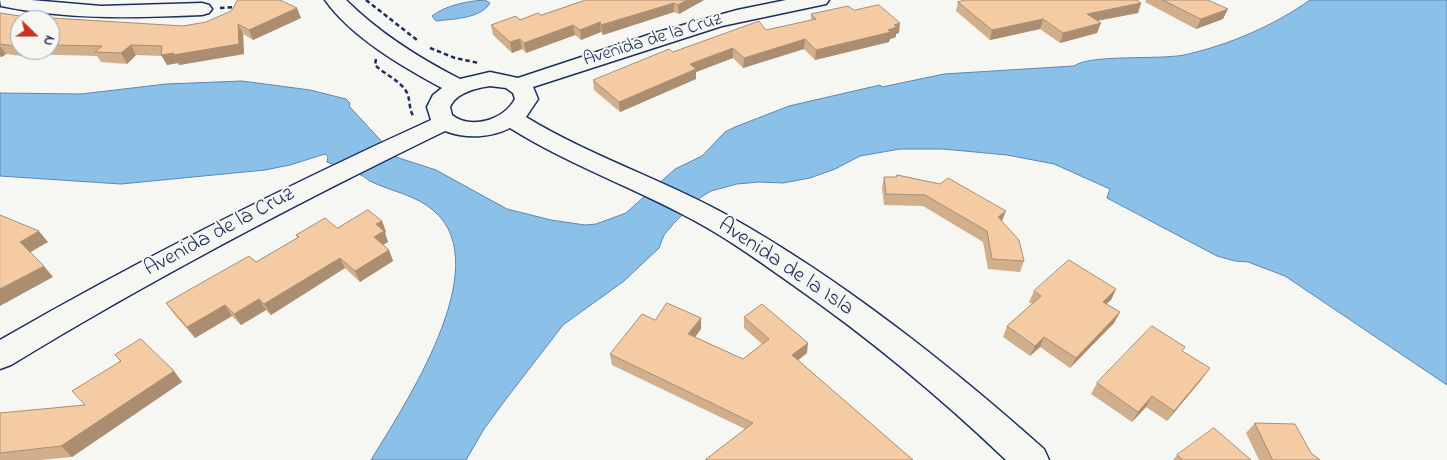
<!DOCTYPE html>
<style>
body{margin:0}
#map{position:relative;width:1447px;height:460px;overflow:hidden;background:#f6f6f2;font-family:"Indie Flower",sans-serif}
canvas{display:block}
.north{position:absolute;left:10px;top:10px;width:50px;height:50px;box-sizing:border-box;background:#f6f6f2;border:1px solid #9ea6b7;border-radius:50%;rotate:112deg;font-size:14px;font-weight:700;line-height:20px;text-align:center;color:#1b2f5e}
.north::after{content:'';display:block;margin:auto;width:18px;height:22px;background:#c8321e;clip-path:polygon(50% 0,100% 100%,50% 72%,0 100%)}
</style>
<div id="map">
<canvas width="1447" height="460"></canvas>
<div class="north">N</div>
</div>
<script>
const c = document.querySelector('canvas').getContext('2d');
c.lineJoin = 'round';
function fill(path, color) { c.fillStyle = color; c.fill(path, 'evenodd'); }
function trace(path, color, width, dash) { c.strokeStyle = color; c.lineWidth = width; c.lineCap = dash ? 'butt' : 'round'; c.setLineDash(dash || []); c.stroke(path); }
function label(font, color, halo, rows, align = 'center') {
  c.font = font + ' "Indie Flower",sans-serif'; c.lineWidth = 4.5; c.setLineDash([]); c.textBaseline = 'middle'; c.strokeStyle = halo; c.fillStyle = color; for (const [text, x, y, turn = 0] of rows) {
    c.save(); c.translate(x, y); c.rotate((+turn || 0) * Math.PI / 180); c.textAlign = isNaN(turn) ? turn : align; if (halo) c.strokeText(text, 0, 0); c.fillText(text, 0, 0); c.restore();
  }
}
const water = new Path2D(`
 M485,0L490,3C481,19 451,19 436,21L432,16C446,5 468,1 485,0Z
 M1310,0H1447V385L1285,276L1248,262L1235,261L1217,256L1107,198L1110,189L1054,164L1007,155L943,149H900L860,156L835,169L810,178L783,183L759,182L737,184L711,191L701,197L675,222L664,235L659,248L624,281L563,325L506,399L484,429L466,460H371C403,407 498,266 434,211C416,195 393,192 372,182C369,181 366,178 363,176C351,170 339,167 327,162L328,157L325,154L290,165L265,170L121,184L0,176V93L81,94L166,84L242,81L310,90L346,99L350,103L349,106L396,157L436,170L507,209L551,220L585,225L596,224L626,213L675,169L702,156L725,132L735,127L789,106L880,85L882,87L944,74L1074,66C1090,54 1158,60 1184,55C1229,45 1273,26 1310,0Z`);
const path = new Path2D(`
 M366,0L417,40
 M220,8L237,7
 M430,48L455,58L479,63
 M376,59L375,65C384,74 399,80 406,91C411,99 408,109 414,117`);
const minor = new Path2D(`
 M0,0H31L101,6L202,3L209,5L212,9L209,13L202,15C134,18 68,20 1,6Z
 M325,0H346C379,33 419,58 460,79L490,72L518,78L651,34L737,10L786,0H829L826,4L722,26L533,87L538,99L526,117C590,156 662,179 727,215C841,279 946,362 1044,449L1049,460H1006C940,397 869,338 793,285C762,263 730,240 695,221C635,188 569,165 510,128C490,138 466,139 445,131C297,203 152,279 11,365L0,369V340C140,259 284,187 431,120L427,107L433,95L442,88C403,67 351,37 325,0ZM490,86L506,88L513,93L515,99C504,120 471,130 452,115L450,107C456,93 476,88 490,86Z`);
const wall = new Path2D(`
 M586,0H704L679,14L674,12L603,35L601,32L581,40L575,35L526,53L522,49L512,53L493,35L491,25L541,15Z
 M1146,0H1208L1223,19L1196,29L1145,2Z
 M958,2L1141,3L1138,13L1098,21L1097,33L1060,43L1040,29L990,40L956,11Z
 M297,8L301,18L253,40L243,34L244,54L179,65L178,63L167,65L162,56L136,55L127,64L101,62L97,56L25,54L22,56L6,54L2,57H0V13L20,16L183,26ZM20,20H50V50H20Z
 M854,10L899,33L896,34V37L890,39L889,42L815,60L804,49L743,68L733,58L696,72V79L620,112L594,90L593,80L673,52L811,20V14Z
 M884,177L1002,221L1024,261L1020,272L988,269L983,242L923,206L884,205L882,188Z
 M382,221L386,232L385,233L388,242L383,245L389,250L393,261L360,282L345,268L271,315L266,310L241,325L232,316L195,338L174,314L166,303L256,262L297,238L296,235Z
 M1116,289L1111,300L1106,304L1120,312L1114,323L1070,368L1040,347L1030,356L1003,337L1007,326L1032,304L1029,302L1034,291Z
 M744,317L807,353L798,360L913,460L745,429L612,365L610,354L655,320L701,329L695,337L743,359L762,344L744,328Z
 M1185,347L1182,351L1202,379L1167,421L1146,407L1132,422L1091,394L1097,383Z
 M115,355L174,371L182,382L72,457L40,460H0V413L85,405L120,361Z
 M1255,423L1311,453L1320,460H1259L1246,433Z
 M1177,455L1251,460H1173Z`);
const shadedWall = new Path2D(`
 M687,0H704L679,14L678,5Z
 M674,3V12L603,35L601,25Z
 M1141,3L1138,13L1084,23L1087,14Z
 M297,8L301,18L253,40L249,30Z
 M1228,9L1223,19L1196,29L1201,19Z
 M1043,19L1040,29L990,40L992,30Z
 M600,22L601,32L581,40L580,30Z
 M900,23L899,33L896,34V37L890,39L889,42L815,60L816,50Z
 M1101,23L1097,33L1060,43L1063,33Z
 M238,24L243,34L244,54L179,65L178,63L167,65L161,55L174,53Z
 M573,25L575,35L526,53L524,43Z
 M520,39L522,49L512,53L510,42Z
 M805,39L804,49L743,68L744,58Z
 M18,44L20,47V50H22L25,54L22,56L15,46Z
 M131,45L136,55L127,64L121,53Z
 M0,46L6,54L2,57L0,55Z
 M733,48V58L696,72V79L620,112L619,102L690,64Z
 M1006,211L1002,221L998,217Z
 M382,221L386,232L385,233L388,242L378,248L374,237L376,224Z
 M39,231L48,242L29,253L20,242Z
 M389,250L393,261L360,282L355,271Z
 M340,258L345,268L271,315L264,304Z
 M44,266L53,277L0,306V289Z
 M1116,289L1111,300L1097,313L1103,302Z
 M259,299L266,310L241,325L234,314Z
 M225,305L232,316L195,338L187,327Z
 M1120,312L1114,323L1070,368L1076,358Z
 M701,318V329L689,345L688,334Z
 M1044,337L1040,347L1030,356L1035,346Z
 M808,343L807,353L791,366L792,355Z
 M1210,368L1202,379L1167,421L1174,411Z
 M174,371L182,382L72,457L61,446Z
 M1152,396L1146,407L1132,422L1138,412Z`);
const building = new Path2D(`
 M238,0H280L297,8L249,30L238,24L239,44L173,55L174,53L161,55L162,46L131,45L121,53L95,52L102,46L50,45V20H20V44H18L15,46L0,44V13L20,16L183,26L206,22L231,11Z
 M586,0H687L678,5L674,3L601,25L600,22L580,30L573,25L524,43L520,39L510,42L491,25L516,16L520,20L538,13L541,15Z
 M966,0H1137L1141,3L1087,14L1101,23L1063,33L1043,19L992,30L958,2Z
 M1163,0H1208L1228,9L1201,19Z
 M879,5L900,23L894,25L897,27L888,30L891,32L816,50L805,39L744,58L733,48L690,64L696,69L619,102L593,80L669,49L673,52L759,21L766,30L816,19L811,14L848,6L854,10Z
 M897,175L940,184L948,178L1006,211L998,217L1019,240L1024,261L992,259L987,231L925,195L886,194L884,177H896Z
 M368,210L382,221L376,224L384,231L374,237L389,250L355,271L340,258L264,304L259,299L234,314L225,305L187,327L166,303L249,256L256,262L299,237L296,235L325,218L337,228Z
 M0,215L39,231L20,242L44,266L0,289Z
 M1069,260L1116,289L1103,302L1120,312L1076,358L1044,337L1035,346L1007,326L1041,296L1034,291Z
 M667,303L701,318L688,334L743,359L769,339L744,317L762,304L808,343L792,355L913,460H705L753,423L610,354L642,314L655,320Z
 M1152,326L1185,347L1182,351L1210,368L1174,411L1152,396L1138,412L1097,383Z
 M141,339L174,371L61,446L0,453V413L85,405L72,391L121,361L115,355Z
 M1255,423L1295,424L1311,453L1320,460H1273Z
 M1214,428L1251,460H1183L1177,455Z`);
const farStreetnames = [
 ["Avenida de la Cruz",653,41,-17]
];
const streetNames = [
 ["Avenida de la Cruz",220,233,-28],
 ["Avenida de la Isla",785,268,34]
];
fill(water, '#8bc0e9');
trace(water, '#5e86b1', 1);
trace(minor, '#1b2f5e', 3);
trace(path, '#1b2f5e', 2.5, [4.5, 3]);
fill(minor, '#f6f6f2');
fill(wall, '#d2af8c');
fill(shadedWall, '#ab8e72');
fill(building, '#f4cba3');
trace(building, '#ab8e72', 1);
label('19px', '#1b2f5e', '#f6f6f2', farStreetnames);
label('22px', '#1b2f5e', '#f6f6f2', streetNames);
</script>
